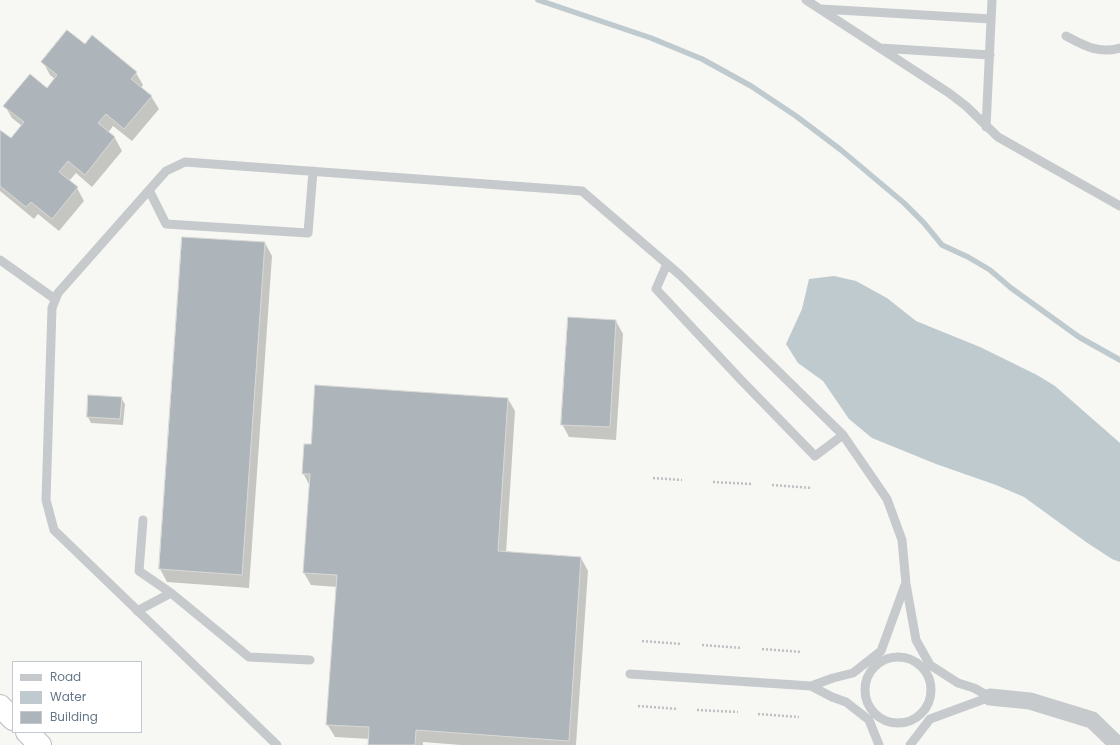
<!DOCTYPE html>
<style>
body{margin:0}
#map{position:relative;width:1120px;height:745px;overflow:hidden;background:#f7f7f3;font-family:Poppins,sans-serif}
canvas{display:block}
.legend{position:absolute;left:12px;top:661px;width:130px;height:72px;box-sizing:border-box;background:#fff;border:1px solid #c1c8cf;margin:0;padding:5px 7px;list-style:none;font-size:12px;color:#647687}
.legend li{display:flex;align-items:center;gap:8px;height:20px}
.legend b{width:20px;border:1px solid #c1c8cf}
</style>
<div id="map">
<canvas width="1120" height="745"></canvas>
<ul class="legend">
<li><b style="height:5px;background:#c6cacd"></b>Road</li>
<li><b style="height:11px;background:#bfcacf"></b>Water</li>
<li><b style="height:11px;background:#adb5bb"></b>Building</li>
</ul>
</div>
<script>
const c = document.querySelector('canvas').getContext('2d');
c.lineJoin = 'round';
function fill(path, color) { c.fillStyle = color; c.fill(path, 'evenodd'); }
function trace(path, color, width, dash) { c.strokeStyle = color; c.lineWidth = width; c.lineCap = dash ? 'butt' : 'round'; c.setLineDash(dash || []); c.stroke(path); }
const water = new Path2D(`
 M834,276L856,281L887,298L916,321L980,347L1037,375L1055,386L1120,443V562L1112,559L1086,542L1024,497L996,485L936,464L872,438L849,419L823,381L798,363L786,344L802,309L809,279Z`);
const shadow = new Path2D(`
 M85,45L136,73L143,85L141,88L151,96L159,109L132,141L113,126L108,133L115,138L122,151L92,187L76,173L69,181L77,188L84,201L59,231L38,214L34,219L0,191V131L11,140L22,126L12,118L5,106L47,89L55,79L50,75L43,62Z
 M183,238L265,243L272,256L249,588L167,582L160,569Z
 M616,321L623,334L616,440L569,437L562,424Z
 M121,398L125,404L123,425L91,423L88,417Z
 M508,399L515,411L506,553L581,558L588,571L576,745H461L423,742V745H369L370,739L335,737L327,724L337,587L311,585L304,573L310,486L303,473L312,446Z`);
const stream = new Path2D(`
 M538,0L651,38L702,59L751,86L796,116L841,150L904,203L924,223L942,245L968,257L990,270L1011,288L1079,337L1120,360`);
const building = new Path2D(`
 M67,30L85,44L92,35L137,72L131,79L152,96L124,129L106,114L98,123L115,137L85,175L68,161L59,172L78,187L52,219L31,202L26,207L0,186V130L11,138L24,122L3,106L30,74L47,88L57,75L41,62Z
 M182,237L265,242L242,575L159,569Z
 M568,317L616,320L610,427L561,425Z
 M315,385L508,398L498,551L581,557L569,741L416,730L415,745H368L369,727L326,725L337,575L303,573L310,474H302L304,444H311Z
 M88,395L122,397L120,419L87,417Z`);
const path = new Path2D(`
 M653,478L682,480
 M713,482L752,484
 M772,485L812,488
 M642,641L682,644
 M702,645L742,648
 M762,649L802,652
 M638,706L678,709
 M697,710L738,712
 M758,714L799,717`);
const lane = new Path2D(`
 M806,0L949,93L966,106L998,137L1120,206
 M821,9L991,19
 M1066,36C1085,46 1098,54 1120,48
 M880,48L990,55
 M986,127L992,0
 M149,190L166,224L308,233L313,171
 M0,260L55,299
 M667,264L656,289L742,381L815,456L843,435
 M143,520L139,571L171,593
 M137,611L171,593L249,657L310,660
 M865 690a33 33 0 1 1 66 0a33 33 0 1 1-66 0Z
 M630,674L811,686L833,678L853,673L881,651L905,585
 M811,686L832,697L846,702L869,720L879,745
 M277,745L54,530L46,500L52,308L58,293L166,171L185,162L582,191L680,275L843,435L887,499L902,540L906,584L916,640L930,665L958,683L974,688L990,697
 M910,745L930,719L990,697`);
const street = new Path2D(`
 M990,697L1030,701L1092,720L1118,745`);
const highway = new Path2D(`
 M0,706L13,719
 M27,732L40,745`);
fill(water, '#bfcacf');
fill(shadow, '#0003');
trace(stream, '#bfcacf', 5.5);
fill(building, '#adb5bb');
trace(building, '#d8d8d6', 1);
trace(highway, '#b8bcbf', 24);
trace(path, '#bdc0c2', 2.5, [2, 2]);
trace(lane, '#c6cacd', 9);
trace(street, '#c6cacd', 17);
trace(highway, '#fff', 22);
</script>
